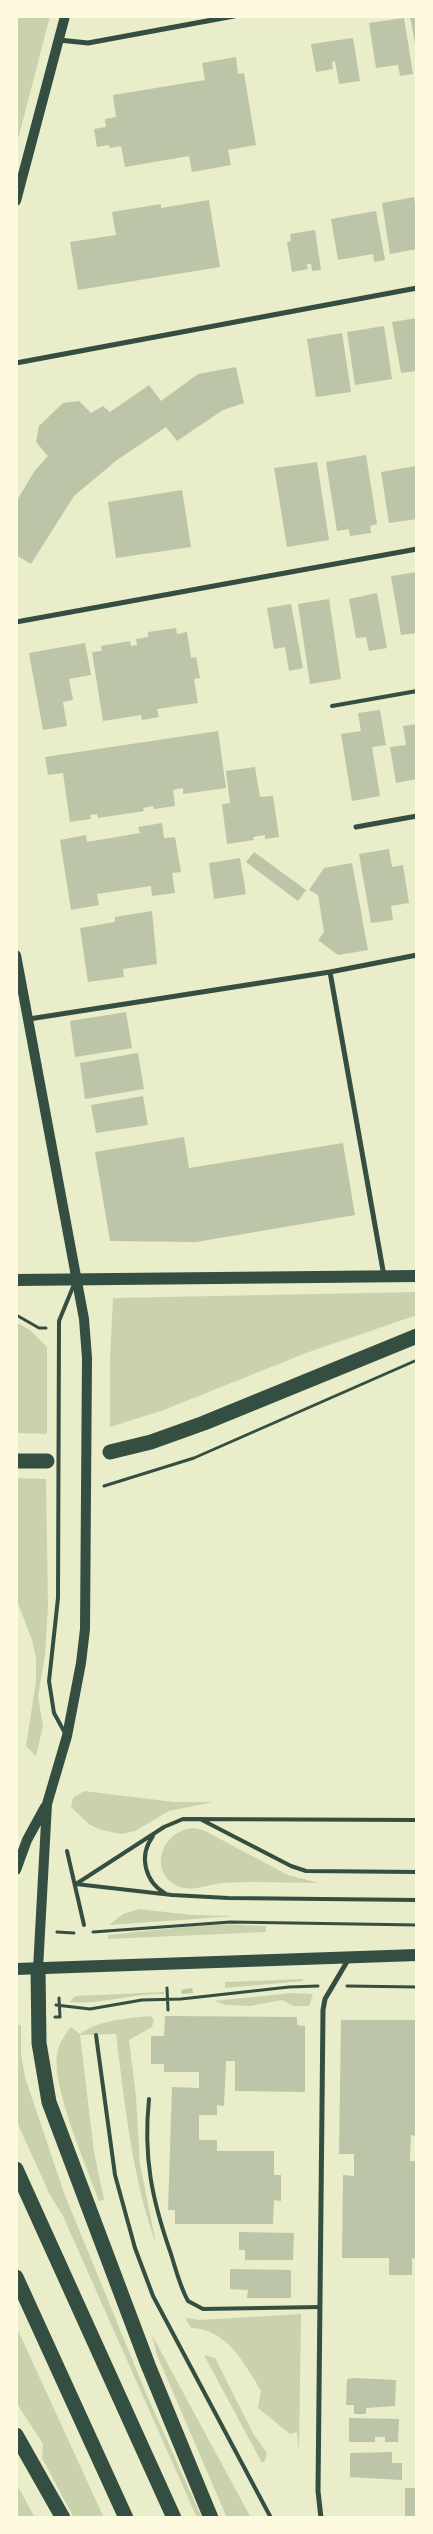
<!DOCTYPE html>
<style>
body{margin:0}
#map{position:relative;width:433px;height:2534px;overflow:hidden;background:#e9edc9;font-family:Rubik,sans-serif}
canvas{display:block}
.frame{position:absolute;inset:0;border:18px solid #fefae0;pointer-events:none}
</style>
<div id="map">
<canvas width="433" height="2534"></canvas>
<div class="frame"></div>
</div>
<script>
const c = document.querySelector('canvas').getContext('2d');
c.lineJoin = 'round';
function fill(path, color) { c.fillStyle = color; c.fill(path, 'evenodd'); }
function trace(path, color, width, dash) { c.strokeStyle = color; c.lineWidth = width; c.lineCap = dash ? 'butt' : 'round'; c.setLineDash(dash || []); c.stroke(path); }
const green = new Path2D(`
 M16,16H50L16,147Z
 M417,1292V1315L306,1353L161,1411L110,1427V1358L113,1298Z
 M16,1322L30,1330L47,1347V1434L16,1433Z
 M16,1478L46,1479L48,1607L45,1655L38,1697L43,1726L36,1756L26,1746L36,1681V1659L33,1643L16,1598Z
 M84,1791L174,1802H213L169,1811L135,1831L121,1834L102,1830L90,1825L71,1807L73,1798Z
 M194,1828L203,1830L288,1875L319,1883C287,1883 254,1881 223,1883C210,1884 198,1890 185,1888C148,1881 156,1831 194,1828Z
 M139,1909L192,1915L236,1916L109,1925L123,1914Z
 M213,1924L266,1926V1932L108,1939V1935Z
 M303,1979V1981L225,1988V1982Z
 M164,1992V1994C132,1993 102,2005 70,2002L75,1996Z
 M292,1993L313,1994L309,2006H294L282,2000L250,2006L226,2005L214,2001Z
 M151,2016L154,2020L152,2027L129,2040L136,2096L140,2164L156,2244C132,2176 125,2106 116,2034L80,2035L94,2152L104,2200L99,2201C87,2166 52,2089 57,2054C59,2044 64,2035 71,2027L80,2034C99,2020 128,2018 151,2016Z
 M16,2024L21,2025V2054L25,2077L64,2193L146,2393L202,2518H197L63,2216L50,2195L16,2120Z
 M301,2314L299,2451L297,2432L290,2434L258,2408L261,2391C245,2364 227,2329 191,2328L185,2318L200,2320Z
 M16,2326L104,2518H74L42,2458L43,2444L16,2402Z
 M152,2335L251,2518H227L157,2355Z
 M204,2355L215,2358L254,2435L267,2453L265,2461L262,2463Z
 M16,2483L35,2518H16Z`);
const building = new Path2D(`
 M417,16V48H416L410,17Z
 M404,18L413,74L400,76L398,65L376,68L369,23Z
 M353,38L360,81L339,84L335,61L332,62L333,69L316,72L311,44Z
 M236,57L238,74L244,73L256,145L228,150L231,165L192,172L189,156L125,167L121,146L110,148L109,145L97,147L94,129L106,127L105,119L116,117L113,95L205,80L202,63Z
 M414,197L417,217V249L390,254L382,203Z
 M209,200L220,267L78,290L70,242L116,235L112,212L161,204V208Z
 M376,211L385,260L374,262L373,254L338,260L331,219Z
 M315,230L321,270L312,271L311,264H307L308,269L292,272L287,242L291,241L290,234Z
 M417,318V371L401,373L392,322Z
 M384,326L392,379L355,385L347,332Z
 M342,333L351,392L316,397L307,339Z
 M236,367L244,403L223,410L177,441L166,427L117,460L74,496L31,564L16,555V502L34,472L48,456L36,442L39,426L63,403L79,401L91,413L103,406L110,412L149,385L161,401L198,374Z
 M366,455L377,524L370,526L371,533L350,536L349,529L337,531L326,462Z
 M317,462L329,540L287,547L274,468Z
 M416,466L417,519L389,523L381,472Z
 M182,490L191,547L116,558L108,502Z
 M417,572V633L401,635L391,576Z
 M377,593L387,648L369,651L366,637L356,638L349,599Z
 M329,599L341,679L310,684L298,604Z
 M291,604L303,668L289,671L285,647L274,649L267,608Z
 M176,628L177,634L187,632L191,658L196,657L200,678L194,679L198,703L157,709L159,717L142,720L141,715L103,721L92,652L102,651L101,646L130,641L131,646L137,645L136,639L148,637V632Z
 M85,643L91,675L69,679L73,700L63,702L67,726L43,730L29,653Z
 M380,710L386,745L372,747L380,796L352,801L341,734L361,731L358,713Z
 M417,724V779L396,783L390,747L406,745L403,726Z
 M218,731L226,788L183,794V788L173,790L175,806L154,809L153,806L143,808L144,811L98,818L97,814L90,815L91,819L70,822L63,773L48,775L45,757Z
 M255,767L260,797L273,796L279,837L265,839V835L253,837L254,840L227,844L222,804L230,803L226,771Z
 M162,823L164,838L175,837L181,872L172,873L175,893L152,896L151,886L97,894L99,905L71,910L60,840L86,835L87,842L140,833L138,827Z
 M389,849L392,867L403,865L409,903L391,906L393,920L371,923L359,854Z
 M254,852L306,890L298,901L246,862Z
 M240,858L246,894L214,899L209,863Z
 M352,863L368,950L338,955L318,940L324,932L318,895L309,890L324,868Z
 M152,911L157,964L123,969L124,977L88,982L80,928L115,922V917Z
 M126,1012L132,1048L75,1057L70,1021Z
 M138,1053L144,1089L85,1099L80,1063Z
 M143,1096L148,1125L96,1133L91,1105Z
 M184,1137L189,1168L343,1143L355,1215L196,1242L110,1241L95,1152Z
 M192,1988L193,1993L182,1994L181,1990Z
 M165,2016L297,2017V2025L305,2026V2092L235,2091V2061H226L224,2106L217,2105V2115H199V2140H217V2151H274V2175H281V2201L274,2200L273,2224H175V2210H168L172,2087L199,2088V2072H164V2064H151V2036H164Z
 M341,2020H417V2136L411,2135L410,2155V2161H417V2259L412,2258V2275H389V2258H342L343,2175L354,2176V2154H339Z
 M239,2232L294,2233L293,2260H245V2250H239Z
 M230,2269L291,2270V2298H247L248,2290L230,2289Z
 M354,2378L396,2380L395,2406L366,2408V2414H354V2405H346L347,2379Z
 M349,2418L399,2419L398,2442H385V2437H375V2442H349Z
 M392,2452V2463H402V2480L350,2477V2453Z
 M405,2488H417V2518H405Z`);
const path = new Path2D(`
 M18,1316L39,1328H46
 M104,1486L194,1458L417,1360
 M57,1932L74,1933
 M93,1932L230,1922L417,1925
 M347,1986L417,1987
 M167,1988L168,2010
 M56,2005L90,2009L142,2000L181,1999L289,1987L318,1986
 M55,2017H60L59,1998`);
const service = new Path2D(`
 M332,706L417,691
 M65,1733L54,1713L49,1681L58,1598L59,1321L75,1282
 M202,1820L291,1866L306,1871L417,1872
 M153,1836C138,1856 145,1882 166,1894
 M67,1851L84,1925
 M76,1884L164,1827L183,1819L417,1820
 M76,1884L172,1895L228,1898L417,1900
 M96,2035L115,2175L135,2248L153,2296L271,2518
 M149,2099C143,2157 152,2200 171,2254C176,2270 180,2287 188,2301L203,2309L320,2307`);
const minor = new Path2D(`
 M59,40L88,43L234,16
 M16,363L417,288
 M16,622L417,549
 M356,827L417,816
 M330,972L384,1276
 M29,1019L330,972L417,955
 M321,2518L318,2491L323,2010L325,1999L348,1960`);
const secondary = new Path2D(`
 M16,201L65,16
 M16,955L84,1319L87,1358L85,1629L81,1663L67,1736L47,1804L38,1969
 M16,1870L27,1840L45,1807`);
const primary = new Path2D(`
 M16,1280L417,1276
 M16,1969L417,1955`);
const motorway = new Path2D(`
 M110,1452L151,1442L204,1423L417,1336
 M16,1461H47
 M38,1969L39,2043L49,2102L148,2365L211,2518
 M16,2169L174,2518
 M16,2277L126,2518
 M16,2435L63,2518`);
fill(green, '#cad2ad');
fill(building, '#bcc5a7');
trace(path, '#344e41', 3);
trace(service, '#344e41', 4);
trace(minor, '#344e41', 5);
trace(secondary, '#344e41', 10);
trace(primary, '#344e41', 12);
trace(motorway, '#344e41', 15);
</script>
